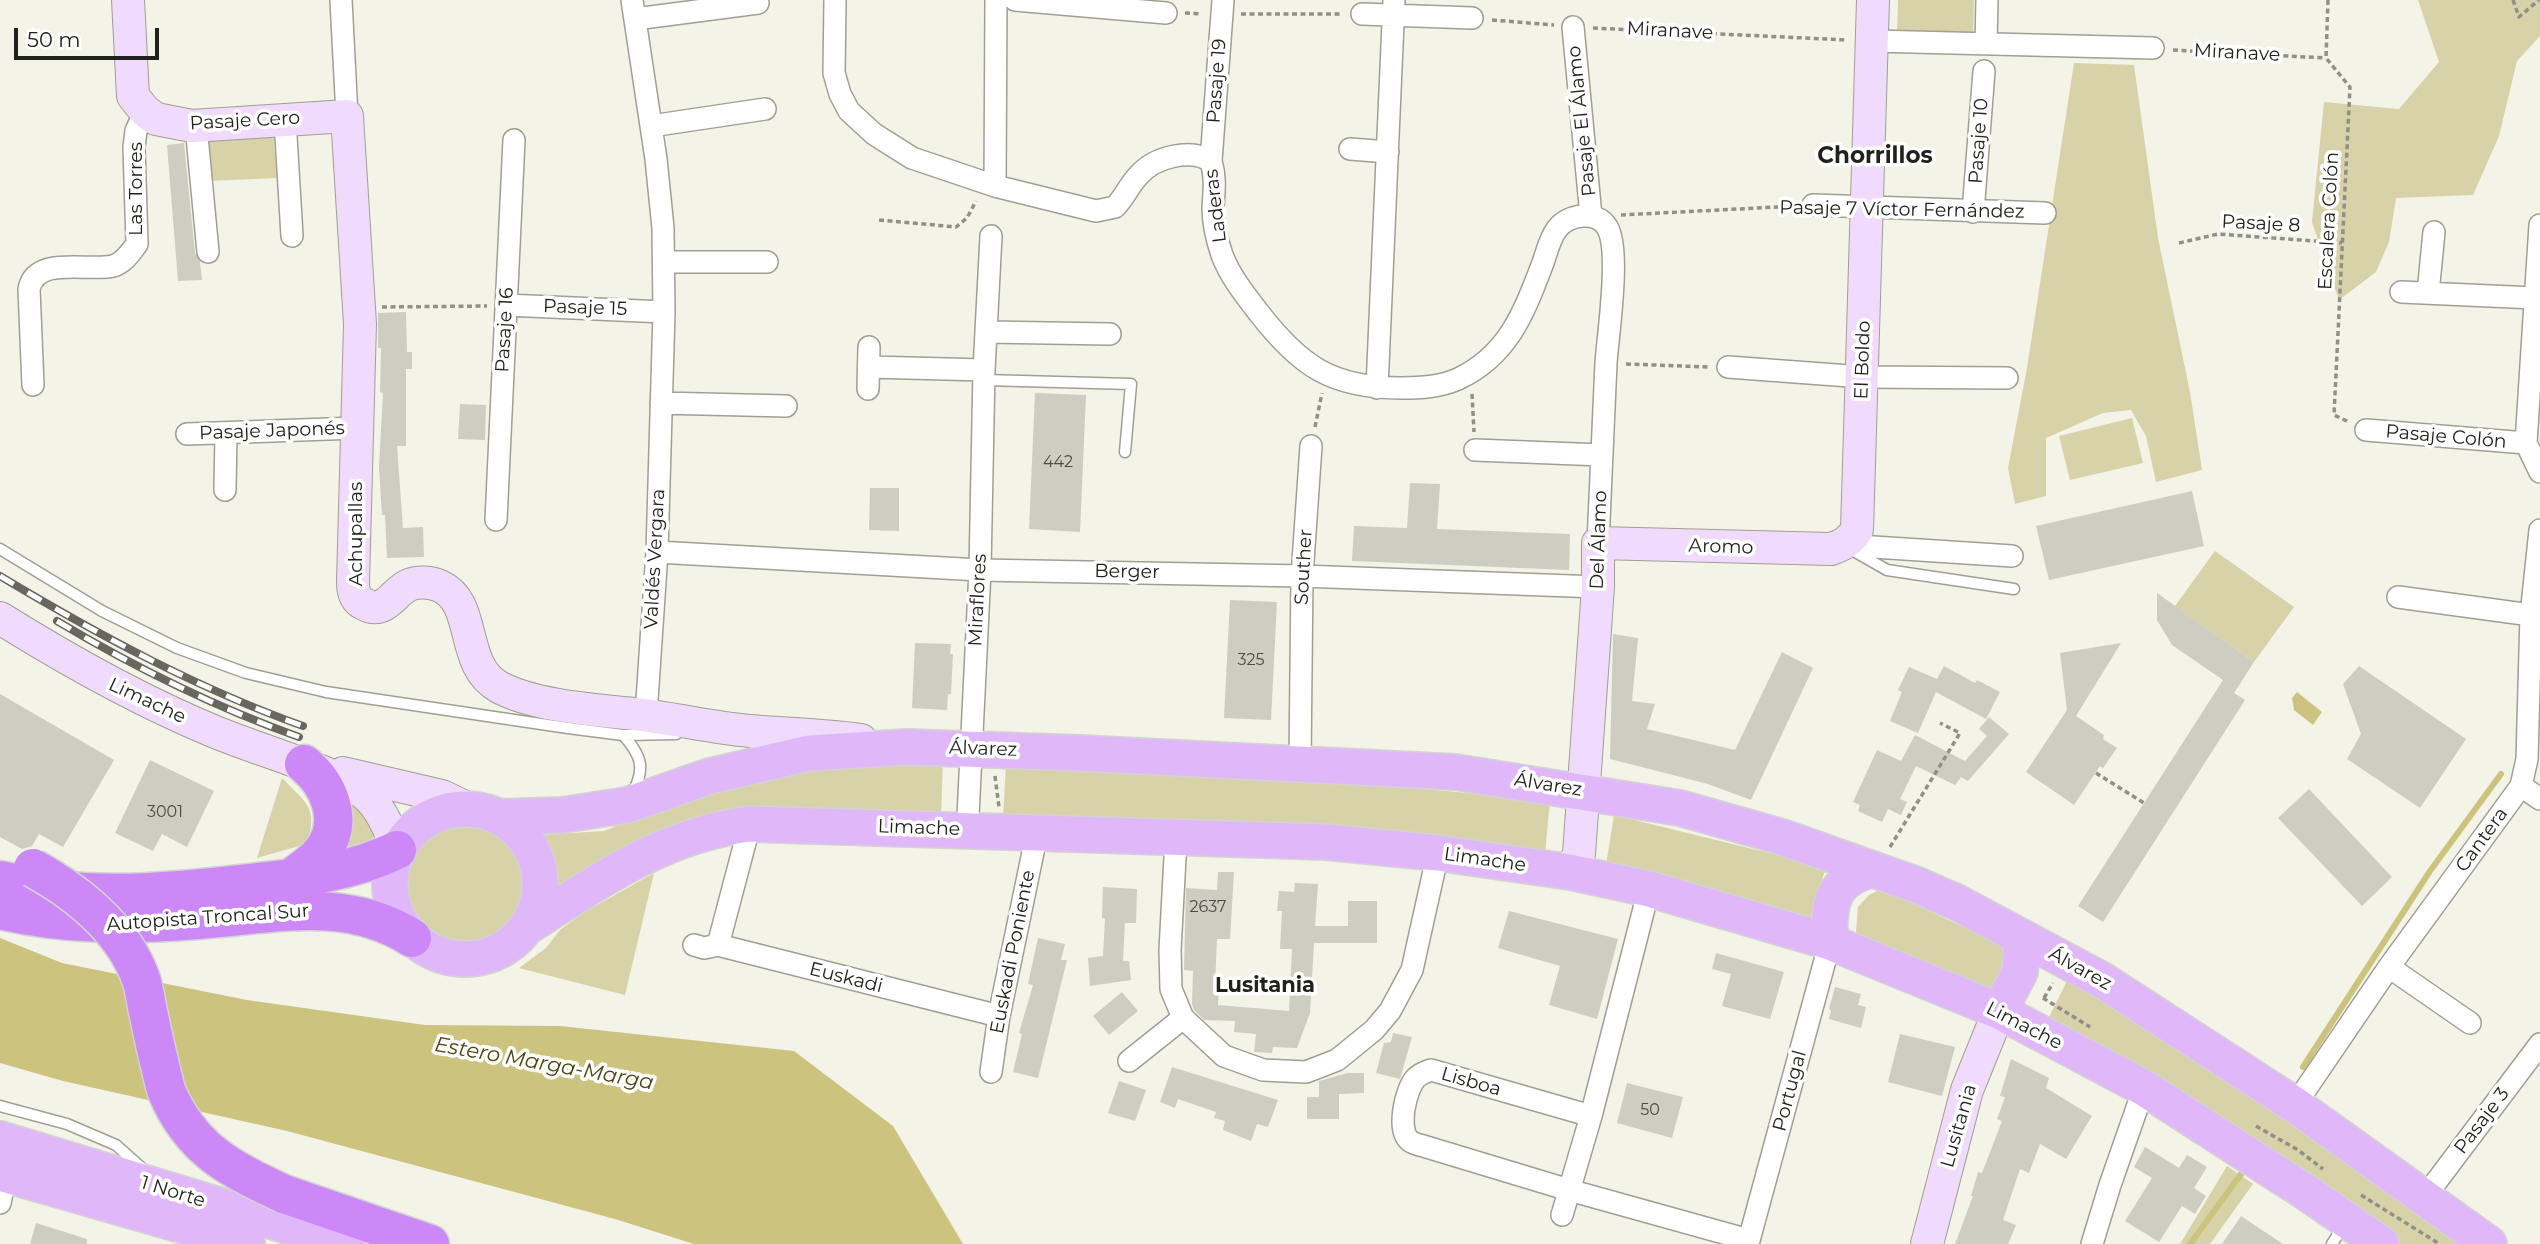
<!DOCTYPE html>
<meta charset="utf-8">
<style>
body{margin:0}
#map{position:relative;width:2540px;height:1244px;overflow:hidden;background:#f4f3e8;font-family:Montserrat,sans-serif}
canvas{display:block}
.scale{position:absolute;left:14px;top:28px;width:145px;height:32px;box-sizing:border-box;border:4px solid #21211d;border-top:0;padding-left:9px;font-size:21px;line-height:24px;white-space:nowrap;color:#21211d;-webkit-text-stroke:5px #fff;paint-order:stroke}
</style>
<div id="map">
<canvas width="2540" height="1244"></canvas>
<div class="scale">50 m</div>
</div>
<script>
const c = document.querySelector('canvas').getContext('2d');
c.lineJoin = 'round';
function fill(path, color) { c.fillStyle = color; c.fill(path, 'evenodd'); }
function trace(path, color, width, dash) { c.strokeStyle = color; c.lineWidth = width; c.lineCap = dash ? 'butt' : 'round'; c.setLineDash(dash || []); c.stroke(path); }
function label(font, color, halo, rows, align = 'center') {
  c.font = font + ' Montserrat,sans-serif'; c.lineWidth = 7; c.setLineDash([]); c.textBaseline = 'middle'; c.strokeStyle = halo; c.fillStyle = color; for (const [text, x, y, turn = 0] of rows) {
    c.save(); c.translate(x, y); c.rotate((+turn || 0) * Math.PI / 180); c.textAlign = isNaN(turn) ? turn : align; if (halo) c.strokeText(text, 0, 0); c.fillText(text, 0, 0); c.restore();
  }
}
const green = new Path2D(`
 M1898,0H1974L1973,36L1897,35Z
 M2418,0H2540V36L2517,61L2499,136L2473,195L2396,198L2389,242L2376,272L2339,300L2312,222L2324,102L2399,109L2439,62Z
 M2074,63L2134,65L2158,238L2190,392L2202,470L2156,482L2146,436L2131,410L2103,413L2046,438V496L2015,504L2008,468L2027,368Z
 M273,131L277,178L209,181L204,138Z
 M2132,418L2143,463L2070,480L2059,436Z
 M2215,551L2294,607L2254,662L2175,606Z
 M943,761L941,818L808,813L560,893L552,861L540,835L604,831L647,813L755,778L812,765Z
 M1006,764L1341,781L1550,801L1545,853L1003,818Z
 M282,778C305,802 320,808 306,844L257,858Z
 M335,785L361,799L377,831C370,848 347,851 331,855Z
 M1614,815L1826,867L1809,923L1606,865Z
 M400 889a64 64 0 1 1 128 0a64 64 0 1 1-128 0Z
 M654,873L625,995L519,968L546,948L560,930L583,913Z
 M1881,889L2005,946C2008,970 2006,978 1985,992L1864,943L1856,932L1858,907L1869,895Z
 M2069,977L2475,1244H2398L2256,1145L2049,1017Z
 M2227,1166L2253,1184L2210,1244H2180Z`);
const water = new Path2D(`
 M2297,692L2322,712L2313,725L2294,710L2292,698Z
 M0,938L62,963L247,1000L425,1025L560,1026L794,1051L893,1126L963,1244H694L615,1219L287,1131L63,1081L0,1063Z`);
const stream = new Path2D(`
 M2303,1067L2430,871L2501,774
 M2190,1244L2244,1170`);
const building = new Path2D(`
 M184,143L195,253L200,262L202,280L178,281L167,145Z
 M406,312L407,352H412V369H406V446H397L403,528L423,527L424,557L387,558L385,515H382L379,467L383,393L380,392L381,348H378V313Z
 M1035,393L1086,395L1080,532L1029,529Z
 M460,404L486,405L485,440L458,439Z
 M1410,483L1440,484L1437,529L1570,534L1569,570L1352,561L1354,526L1407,528Z
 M870,488H899V531L869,530Z
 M2192,491L2204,546L2049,580L2036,526Z
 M2157,593L2254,662L2234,693L2245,700L2103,922L2078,906L2223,680L2172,645L2157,620Z
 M1230,600L1277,602L1271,720L1224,718Z
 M1613,634L1638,638L1632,701L1655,704L1647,729L1735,750L1782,652L1813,668L1751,800L1708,784L1610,759Z
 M915,643L951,644L950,654H953L951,694H948L947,710L912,708Z
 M2121,643L2076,716L2104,735L2103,739L2117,748L2103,768L2100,766L2074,805L2026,772L2067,710L2060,653Z
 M1944,666L1975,683L1977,680L2000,692L1986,719L1936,692L1918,733L1890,721L1902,692L1898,690L1909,667L1937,679Z
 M2359,666L2466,739L2420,808L2347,759L2361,734L2343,684Z
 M0,694L114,760L63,847L39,834L32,846L22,849L0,837Z
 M1989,717L2009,734L1968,781L1961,777L1955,785L1916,766L1900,799L1907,802L1901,815L1888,809L1882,822L1858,811L1860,805L1853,802L1877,750L1901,761L1915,735L1965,761L1987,736L1979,729Z
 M150,760L214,791L187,847L162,834L153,851L115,833Z
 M2309,789L2392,877L2362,906L2278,818Z
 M1218,872H1234L1230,939H1217L1215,985H1219L1218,1005L1289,1011L1292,949H1280L1282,911H1277L1279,891L1294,892L1295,883L1318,884L1315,926H1348V901H1377V943H1314L1310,1013L1297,1048L1273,1047L1272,1053L1254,1052L1256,1034L1234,1032L1235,1021L1204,1020L1194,1010L1192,1004L1193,971L1184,970L1186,888L1217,890Z
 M1103,887L1137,889L1136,923H1125L1123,961H1129L1131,980L1090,986L1088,958L1103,956L1105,919L1102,918Z
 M1509,911L1618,939L1597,1019L1549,1005L1560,966L1498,948Z
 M1038,938L1065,944L1061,960H1067L1038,1078L1013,1072L1022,1034L1019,1033L1033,985L1028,984Z
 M1716,953L1784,972L1770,1019L1722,1006L1731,974L1712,969Z
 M1835,987L1861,994L1858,1005L1866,1007L1861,1028L1829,1019L1831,1011L1829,1009Z
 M1122,992L1138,1011L1109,1035L1093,1016Z
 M1393,1033L1412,1037L1400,1079L1376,1073L1384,1043L1391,1042Z
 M1900,1034L1955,1047L1942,1096L1888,1082Z
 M2011,1059L2049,1078L2046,1088L2092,1116L2066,1159L2040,1144L2029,1173L2020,1169L2003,1220L2016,1225L2008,1244H1955L1973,1196H1971L1978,1172L1982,1173L2002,1121L1997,1119L2005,1097L2000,1096Z
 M1172,1067L1278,1100L1268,1127L1257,1124L1251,1141L1223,1130L1225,1121L1214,1118L1216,1112L1178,1099L1175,1108L1160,1102Z
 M1347,1073H1364V1093L1339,1094V1119H1307V1097H1319V1081Z
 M1119,1081L1146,1090L1135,1121L1108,1113Z
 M1627,1083L1683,1097L1672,1138L1617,1123Z
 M2145,1147L2179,1168L2187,1155L2207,1167L2194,1188L2206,1196L2195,1214L2182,1206L2159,1242L2125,1221L2152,1178L2134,1167Z
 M2241,1216L2283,1244H2222Z
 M36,1223L87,1239V1244H30Z`);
const path = new Path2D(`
 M2328,0L2326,58L2350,87L2334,415L2349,422
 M2513,0L2519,17L2539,0
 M1185,13L1202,14
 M1241,14H1342
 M1492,20L1554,25
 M1593,28L1847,40
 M2173,50L2326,58
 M1621,215L1796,206
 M879,220L956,227L967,218L976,201
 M2179,243L2218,234L2342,243
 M382,307L487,306
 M1626,364L1709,367
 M1472,394L1474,432
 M1315,427L1322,393
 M2096,773L2144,803
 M995,776L999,807
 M1890,847L1960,733L1940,723
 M2043,998L2090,1027
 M2044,998L2053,983
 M2256,1126L2298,1150L2323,1169
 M2361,1195L2438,1243`);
const lane = new Path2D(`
 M984,380L1131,384L1125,452
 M0,549L102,611L177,648L246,673L326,692L568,728L623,735L676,734
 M1852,550L1887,570L2014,589
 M623,735C643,757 645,769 632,795
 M0,1106L67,1124L116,1145L144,1170
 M2332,1244L2345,1223`);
const street = new Path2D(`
 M341,0L347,116
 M632,0L656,159L663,228L664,312L657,552L646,715
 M835,0L834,73L840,94L849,111L874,134L912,158L995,186L1096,211L1115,207C1125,197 1129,185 1139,175C1155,157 1190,148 1211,161C1216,178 1214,191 1213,208C1213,224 1217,240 1222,255C1230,276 1245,295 1259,313C1300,366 1332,388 1401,388C1421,388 1440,387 1458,379C1507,356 1523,315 1541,268C1546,256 1549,239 1557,229C1568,214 1597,210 1607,227C1621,249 1608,334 1606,363C1603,423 1601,483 1598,543
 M1015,0L1166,13
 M1362,14L1472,18
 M635,19L758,3
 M1573,27L1591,216
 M1872,41L2153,48
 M1986,44L1987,0
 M285,120L292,236
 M196,126L208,252
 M651,126L765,109
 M1350,149L1388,152
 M1211,161L1223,0
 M995,186L996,0
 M1813,205L2045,213
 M1973,212L1984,71
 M2540,225L2526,443L2540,472
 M664,262H767
 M2401,292L2535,298
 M2428,293L2434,232
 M506,305L664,312
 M986,332L1110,334
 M870,367L984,370
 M1728,367L1863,377L2007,378
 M33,385L29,289C36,255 89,272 113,266C124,263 131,252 137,244L134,147L136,131L145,111
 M1377,388L1394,0
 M868,389L869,347
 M661,403L786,406
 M2366,430L2526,443
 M187,434L357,428
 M1475,450L1602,455
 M225,490L226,433
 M496,520L514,140
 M1843,545L2012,556
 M657,552L980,570L1302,576L1598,587
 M2398,597L2531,615
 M1300,762L1302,576L1311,446
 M2521,786L2540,799
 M973,830L968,816L980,570L984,370L991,236
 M1176,839L1170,950L1171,989L1183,1018L1224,1056L1263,1070L1306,1072L1337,1060L1374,1030L1390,1011L1412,970L1438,853
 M694,945L704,948L718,945L999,1016
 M718,945L750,824
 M2389,967L2470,1023
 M1129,1061L1183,1018
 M991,1072L999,1016L1037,833
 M2295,1105L2389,967L2521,786L2527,759L2531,615L2540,530
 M1591,1116L1431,1070C1426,1072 1421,1073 1416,1078C1406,1088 1396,1130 1410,1141C1411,1142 1418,1145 1420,1145L1569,1190L1749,1240
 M2424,1198L2540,1044
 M0,1203L6,1175
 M1562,1215L1591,1116L1649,889
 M1748,1244L1830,942
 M2092,1244L2110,1185L2144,1088`);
const secondary = new Path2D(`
 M128,0L133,96L145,111L156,119L192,126L347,116L360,324L353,582C353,591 355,600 364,604C385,616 393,592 409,585C418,581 431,582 440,586C478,603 459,665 499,687C534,706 595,710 634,714C673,718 711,728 750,731C787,734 824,735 861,740
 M0,618C69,661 138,700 213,731C249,746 287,757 323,772C338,779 353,784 366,795C381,808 391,832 397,850
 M343,773L442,796L469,809
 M1570,872L1579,854L1598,587V543L1831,549C1843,545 1850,541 1857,530L1873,0
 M1927,1244L1967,1090L1999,1011`);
const primary = new Path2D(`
 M390 884a75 75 0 1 1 150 0a75 75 0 1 1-150 0Z
 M499,817L563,815L627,805L710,776L809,753L907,747L1080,753L1455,772L1680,808L1782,837L1917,885L1958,903L2102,980L2295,1105L2489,1244
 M527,927C599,881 663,835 750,824L1326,842L1438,853L1570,872L1649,889L1830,942L1999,1011L2144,1088L2307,1193L2381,1244
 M1830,942C1828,903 1832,880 1873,869
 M1999,1011L2020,972L2022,938
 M0,1139L347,1244
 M0,1173L247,1244`);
const highway = new Path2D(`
 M290,879C301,870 316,861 324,849C344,820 329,784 304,764
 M0,880C85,901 171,892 257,882C306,877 352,872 397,850
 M0,910C65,926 131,925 198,920C272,915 345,895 412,938
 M284,1194L430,1244`);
const rail = new Path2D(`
 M0,576C97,634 196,688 303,726
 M57,621C134,667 215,707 299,737`);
const highwayBridge = new Path2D(`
 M33,868C78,893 123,929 141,979C145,991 146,1004 149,1016C154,1041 160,1066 166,1090C191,1150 229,1168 284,1194`);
const numberNames = [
 ["442",1058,462],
 ["325",1251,660],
 ["3001",165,812],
 ["2637",1208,907],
 ["50",1650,1110]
];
const streetNames = [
 ["Miranave",1670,31,3],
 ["Miranave",2237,53,3],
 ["Pasaje 19",1217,81,-86],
 ["Pasaje Cero",245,121,-3],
 ["Pasaje El Álamo",1582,121,-96],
 ["Pasaje 10",1979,141,-86],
 ["Las Torres",136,189,-90],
 ["Laderas",1216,206,-97],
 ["Pasaje 7 Víctor Fernández",1902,210,1],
 ["Escalera Colón",2329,221,-87],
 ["Pasaje 8",2261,224,3],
 ["Pasaje 15",585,308,2],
 ["Pasaje 16",505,330,-87],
 ["El Boldo",1863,360,-88],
 ["Pasaje Japonés",272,431,-2],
 ["Pasaje Colón",2446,437,5],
 ["Achupallas",356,534,-90],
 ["Del Álamo",1599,540,-88],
 ["Aromo",1721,547,2],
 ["Valdés Vergara",655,559,-87],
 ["Souther",1304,567,-87],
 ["Berger",1127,572,1],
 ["Miraflores",978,600,-87],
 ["Limache",147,701,25],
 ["Álvarez",983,749,2],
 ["Álvarez",1548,785,9],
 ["Limache",919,828,2],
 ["Cantera",2482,840,-54],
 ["Limache",1485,860,8],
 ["Autopista Troncal Sur",208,918,-4],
 ["Euskadi Poniente",1013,952,-79],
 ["Álvarez",2080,969,29],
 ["Euskadi",846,978,14],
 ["Limache",2024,1026,27],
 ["Lisboa",1471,1082,16],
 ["Portugal",1790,1091,-75],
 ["Pasaje 3",2482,1121,-53],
 ["Lusitania",1959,1126,-74],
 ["1 Norte",173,1192,17]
];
const neighbourhoodNames = [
 ["Lusitania",1265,986]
];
const waterNames = [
 ["Estero Marga-Marga",544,1064,10]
];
const quarterNames = [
 ["Chorrillos",1875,156]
];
fill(green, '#d7d2a8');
fill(water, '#ccc37f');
trace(stream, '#ccc37f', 6);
fill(building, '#cecdc2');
trace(lane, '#a09f94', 13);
trace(street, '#a09f94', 24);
trace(secondary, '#a09f94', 34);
trace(primary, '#d3d3d2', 38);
trace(highway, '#d3d3d2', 41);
trace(path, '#919088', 3.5, [5, 3.5]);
trace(lane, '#fff', 10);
trace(street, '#fff', 21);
trace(secondary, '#f0dbfc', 32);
trace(primary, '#e0b8fa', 35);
trace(highway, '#cc88f6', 38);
trace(rail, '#676760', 8);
trace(rail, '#fff', 5, [16]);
trace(highwayBridge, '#d3d3d2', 41, []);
trace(highwayBridge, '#cc88f6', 38);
label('16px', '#4c4c46', null, numberNames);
label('19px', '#21211d', '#fff', streetNames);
label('bold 21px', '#21211d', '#fff', neighbourhoodNames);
label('italic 21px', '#4c4410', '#fff', waterNames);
label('bold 23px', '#21211d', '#fff', quarterNames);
</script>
